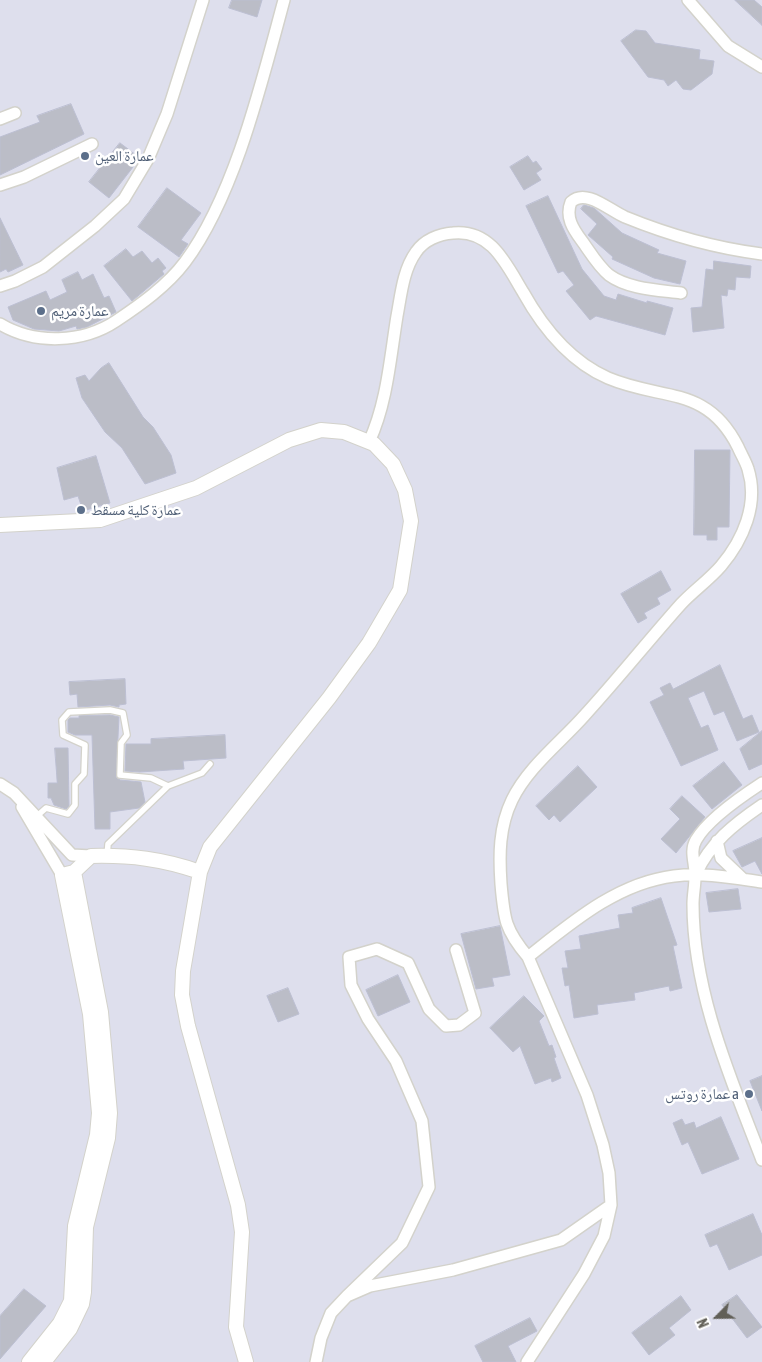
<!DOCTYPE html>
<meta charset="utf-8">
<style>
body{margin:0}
#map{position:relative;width:762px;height:1362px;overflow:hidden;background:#dedfed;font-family:"Asap Condensed",sans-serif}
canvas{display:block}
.north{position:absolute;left:692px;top:1292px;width:50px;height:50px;-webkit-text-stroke:4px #fff;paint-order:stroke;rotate:247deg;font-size:14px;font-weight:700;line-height:20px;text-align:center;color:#615f57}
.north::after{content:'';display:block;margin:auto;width:18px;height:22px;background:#615f57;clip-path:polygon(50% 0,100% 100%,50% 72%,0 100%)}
</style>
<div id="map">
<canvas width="762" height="1362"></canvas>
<div class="north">N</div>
</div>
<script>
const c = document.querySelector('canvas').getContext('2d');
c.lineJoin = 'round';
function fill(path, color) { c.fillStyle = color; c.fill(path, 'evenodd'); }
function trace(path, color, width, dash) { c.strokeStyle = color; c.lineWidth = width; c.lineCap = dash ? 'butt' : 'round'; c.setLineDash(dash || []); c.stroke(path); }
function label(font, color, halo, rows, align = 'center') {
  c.font = font + ' "Asap Condensed","Noto Naskh Arabic",sans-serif'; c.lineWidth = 5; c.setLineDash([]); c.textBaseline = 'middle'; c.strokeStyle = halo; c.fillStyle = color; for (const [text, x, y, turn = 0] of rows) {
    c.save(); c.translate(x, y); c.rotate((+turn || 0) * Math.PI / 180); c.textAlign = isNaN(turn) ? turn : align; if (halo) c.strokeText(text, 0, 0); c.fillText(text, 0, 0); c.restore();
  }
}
const building = new Path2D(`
 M232,0H262L257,17L229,8Z
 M735,0H754L762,7V25Z
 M636,30L646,31L655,43L700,50L699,59L714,61L712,74L691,90L683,89L676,80L668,86L664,80L648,77L621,41Z
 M71,104L84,134L0,175V137L40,122L37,116Z
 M120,143L140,158L109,198L89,182Z
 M528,156L533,163L536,161L542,169L536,173L541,180L524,190L510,167Z
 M167,188L201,213L181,240L188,244L179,257L138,227Z
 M548,196L582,269L604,296L616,300L618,294L647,303V301L673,308L665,335L596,316L590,320L566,291L574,285L563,271L558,273L526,206Z
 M584,205L594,208L622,233L659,250L657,253L686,261L680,284L654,278L612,259L613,257L588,235L597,224L581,209Z
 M0,218L23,265L8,272L6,269L0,272Z
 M126,249L133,257L142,251L152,263L158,258L166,268L162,271L164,274L132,301L104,266Z
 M714,261L751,266L750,278L736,277L735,290L728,289L727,296L721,295L724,328L693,332L691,308L702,307L706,269L713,270Z
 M78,272L82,280L93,274L104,298L109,296L116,312L87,327L77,329L76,326L59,331L34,329L13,320L8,307L46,291L50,300L67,292L62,280Z
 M109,363L143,417L153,427L171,455L176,473L145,484L122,448L105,432L82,398L76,378L85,375L89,381L101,368Z
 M695,450H730L729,527H717V540H707V535H694Z
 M96,456L110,503L83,511L78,496L64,500L57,468Z
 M661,571L671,590L657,598L660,604L644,613L647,618L638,623L621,594Z
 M720,665L743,719L752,715L759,732L737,741L724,711L714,715L704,691L688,698L701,728L708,725L718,750L681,766L650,702L664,695L660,688L670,683L673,689Z
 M125,679L126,704L119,705V707L110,705L78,707L77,694L70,695L69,682Z
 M110,715L119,717L116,777L120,780L141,782L145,802L139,808L110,812V829H95L92,735H75L68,732V720L70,718H79V716Z
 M762,731V764L749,770L740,749Z
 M225,735L226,758L183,761L184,769L140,772L125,771L126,744H151V739Z
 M55,748H68L69,806L66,809L54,805L51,798H48V783H57Z
 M724,762L742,785L712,809L693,786Z
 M578,766L597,787L560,822L554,815L549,820L536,806Z
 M682,796L705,817L676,853L661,839L680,819L670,809Z
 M762,838V874L755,861L742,867L733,851Z
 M738,889L741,909L709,912L706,893Z
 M661,898L677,945L673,946L682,988L670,991L669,986L634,993L635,1000L597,1005L598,1014L574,1018L569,985L565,986L562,968H568L565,951L581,949L579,936L620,928L618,915L633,913L632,908Z
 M500,926L510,975L492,978L494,986L476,989L461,934Z
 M398,975L410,1002L378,1016L366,990Z
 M288,988L299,1014L278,1022L267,996Z
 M524,996L544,1016L539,1021L549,1046L552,1045L556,1057L554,1058L561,1078L552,1082L551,1078L535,1084L520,1046L513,1052L490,1028Z
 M762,1076V1111L750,1081Z
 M721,1117L739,1159L702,1174L688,1142L682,1145L673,1123L682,1119L685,1125L694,1122L696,1128Z
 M753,1214L762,1235V1255L729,1270L717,1244L710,1247L705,1235Z
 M24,1289L46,1306L0,1359V1316Z
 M737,1295L762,1327L747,1338L722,1305Z
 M681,1296L691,1310L669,1328L675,1335L649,1355L632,1333Z
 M530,1318L537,1331L508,1346L516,1362H483L475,1346Z`);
const service = new Path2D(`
 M37,816L46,808L68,814L75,805V784L84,774L85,745L63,735L62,720L69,712L110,710L123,713L127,735L121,743L120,775L151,778L168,786
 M107,856L108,844L168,786L202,773L210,764`);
const minor = new Path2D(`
 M688,0L728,46L762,67
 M0,119L15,113
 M0,185L24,177L92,144
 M0,286L15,281L43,267L95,226L124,199L148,159L167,114L203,0
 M681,293C658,290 628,289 609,275C598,266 590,252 582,241C573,229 565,217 571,202C586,188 609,210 625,217C669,235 715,248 762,254
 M0,324C35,345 83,343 116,321C140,305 167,286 185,262C235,195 262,81 284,0
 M369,442C387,403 390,359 397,316C401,295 403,270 416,252C424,240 439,234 453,233C491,229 506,264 523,292C543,328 569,361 608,378C662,401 707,385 738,447C741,454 746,462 748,469C759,504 743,540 721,566C709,580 693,591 681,604C648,641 617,680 584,716C560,743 528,767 512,800C499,827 499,855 501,884C504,919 505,930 528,957L587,1095L603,1145L609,1173L611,1205L604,1236L584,1274L527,1362
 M762,783C742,796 708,819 696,840C689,852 696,864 695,877C695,886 693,895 693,904C693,993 731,1079 762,1160
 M0,784L14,793L72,855L91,856
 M22,807L62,875
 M717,841L721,858L743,879
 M696,874C710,843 734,824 762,805
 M528,957C571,923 617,883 674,876C703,872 734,878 762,882
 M347,1296L402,1243L429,1187L422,1121L396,1061L368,1019L351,985L349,957L377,949L408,963L429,1009L446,1026L459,1025L475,1013L456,950
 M316,1362L321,1338L331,1313L347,1296L370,1286L453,1270L561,1240L611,1205`);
const tertiary = new Path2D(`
 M0,525L100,520L196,488L289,440L321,430L344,432L374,444L393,464L405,490L411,521L400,590L369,643L329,698L210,847L200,872L183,971L182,995L188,1026L238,1205L242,1232L236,1327L246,1362
 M29,1362L60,1323L71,1301L75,1226L97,1135L99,1113L90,1014L62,875L74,872L91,856C130,855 163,859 200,872
 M44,1362L70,1329L82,1304L84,1292L86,1227L108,1138L110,1113L101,1012L74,872`);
const markers = [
 [85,156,5,"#5c6f8a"],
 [41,311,5,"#5c6f8a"],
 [81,510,5,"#5c6f8a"],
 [749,1094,5,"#5c6f8a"]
];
const serviceNames = [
 ["عمارة العين",95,156],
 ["عمارة مريم",51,311],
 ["عمارة كلية مسقط",91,510],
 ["عمارة روتس a",739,1094,"right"]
];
fill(building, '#bbbdc7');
trace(building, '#bcbfd2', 1);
trace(service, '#d3d2cb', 8);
trace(minor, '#d3d2cb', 14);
trace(tertiary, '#d3d2cb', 16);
trace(service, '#fff', 5.5);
trace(minor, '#fff', 11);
trace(tertiary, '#fff', 14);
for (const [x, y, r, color] of markers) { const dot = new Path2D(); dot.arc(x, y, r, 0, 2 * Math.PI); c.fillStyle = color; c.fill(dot); trace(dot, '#fff', 2); }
label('15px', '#4e5e75', '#fff', serviceNames, 'left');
</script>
